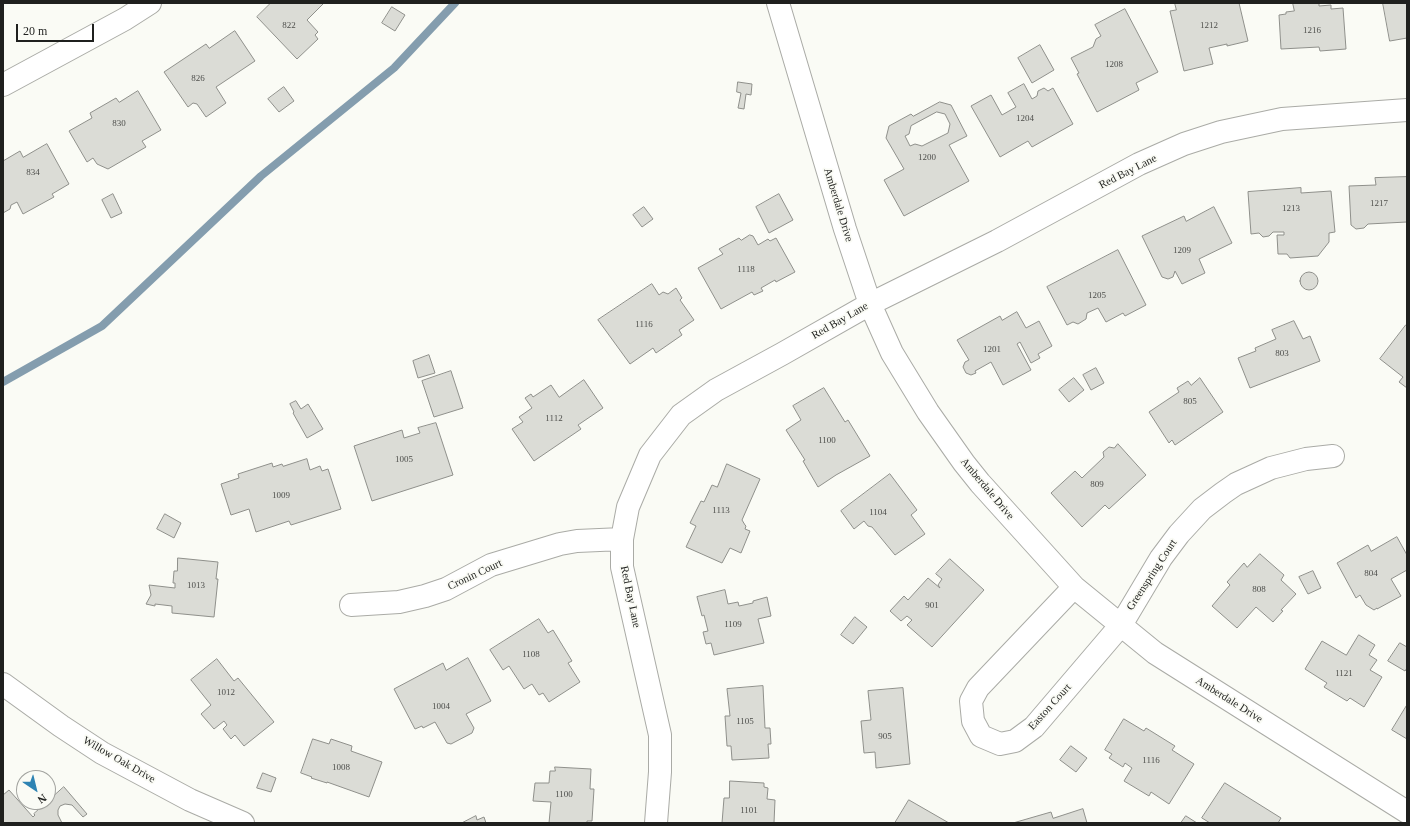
<!DOCTYPE html>
<style>
body{margin:0}
#map{position:relative;width:1410px;height:826px;overflow:hidden;background:#fafbf5;font-family:"Times New Roman",serif}
canvas{display:block}
.frame{position:absolute;inset:0;border:4px solid #1f201e;pointer-events:none}
.north{position:absolute;left:16px;top:770px;width:40px;height:40px;box-sizing:border-box;background:#fafbf5;border:1px solid #a2a39f;border-radius:50%;rotate:145deg;font-size:11px;font-weight:700;line-height:16px;text-align:center;color:#1f201e}
.north::after{content:'';display:block;margin:auto;width:14px;height:18px;background:#2e83b3;clip-path:polygon(50% 0,100% 100%,50% 72%,0 100%)}
.scale{position:absolute;left:16px;top:24px;width:78px;height:18px;box-sizing:border-box;border:2px solid #1f201e;border-top:0;padding-left:5px;font-size:12px;line-height:14px;white-space:nowrap;color:#1f201e;-webkit-text-stroke:3px #fafbf5;paint-order:stroke}
</style>
<div id="map">
<canvas width="1410" height="826"></canvas>
<div class="frame"></div>
<div class="north">N</div>
<div class="scale">20 m</div>
</div>
<script>
const c = document.querySelector('canvas').getContext('2d');
c.lineJoin = 'round';
function trace(path, color, width, dash) { c.strokeStyle = color; c.lineWidth = width; c.lineCap = dash ? 'butt' : 'round'; c.setLineDash(dash || []); c.stroke(path); }
function fill(path, color) { c.fillStyle = color; c.fill(path, 'evenodd'); }
function label(font, color, halo, rows, align = 'center') {
  c.font = font + ' "Times New Roman",serif'; c.lineWidth = 3.5; c.setLineDash([]); c.textBaseline = 'middle'; c.strokeStyle = halo; c.fillStyle = color; for (const [text, x, y, turn = 0] of rows) {
    c.save(); c.translate(x, y); c.rotate((+turn || 0) * Math.PI / 180); c.textAlign = isNaN(turn) ? turn : align; if (halo) c.strokeText(text, 0, 0); c.fillText(text, 0, 0); c.restore();
  }
}
const stream = new Path2D(`
 M3,382L102,326L261,176L394,68L455,3`);
const building = new Path2D(`
 M271,3H324L307,20L318,32L315,35L318,39L297,59L257,17Z
 M1175,3H1239L1248,41L1227,46V44L1209,48L1213,64L1184,71L1170,11L1176,10Z
 M1293,3H1319V6L1331,5V9L1343,8L1346,49L1320,51L1319,47L1281,49L1279,15L1286,14V12L1294,11Z
 M1383,3H1407V38L1390,41Z
 M392,7L405,15L395,31L382,23Z
 M1125,9L1158,72L1136,83L1139,90L1097,112L1077,74L1079,73L1071,58L1093,47L1096,39L1101,36L1095,25Z
 M235,31L255,61L216,87L226,103L206,117L197,104L193,103L188,107L164,72L206,44L209,48Z
 M1040,45L1054,70L1032,83L1018,58Z
 M738,82L752,84L751,95L746,94L744,109L738,108L741,93L737,92Z
 M1024,84L1032,99L1037,96L1038,91L1044,88L1048,91L1053,88L1073,124L1032,147L1028,141L1000,157L971,106L991,95L1002,115L1016,107L1008,93Z
 M284,87L294,101L279,112L268,99Z
 M138,91L161,130L142,141L146,147L108,169L97,164L93,158L87,162L69,131L92,118L90,113L116,98L119,102Z
 M940,102L951,105L967,136L949,145L969,181L904,216L884,180L904,169L886,138L889,126L911,114L913,116ZM937,112L945,114L950,124L948,133L922,146L915,144L910,146L905,136L909,134L911,126Z
 M47,144L69,184L52,194L54,197L23,214L17,202L11,205L10,209L3,213V161L20,151L23,157Z
 M1407,177V222L1368,224L1364,228L1356,229L1351,225L1349,186L1376,185L1375,178Z
 M1301,188V193L1331,191L1335,232L1329,233V242L1318,256L1290,258L1287,254H1278L1277,235H1284V232H1273L1269,236L1263,237L1259,233L1251,234L1248,192Z
 M113,194L122,213L111,218L102,200Z
 M779,194L793,220L769,233L756,207Z
 M644,207L653,219L642,227L633,215Z
 M1214,207L1232,243L1199,259L1205,273L1182,284L1175,271L1173,277L1168,279L1162,277L1142,236L1184,216L1186,221Z
 M750,235L753,236L758,245L768,239L770,241L776,238L795,272L776,282L775,280L761,288L763,291L754,295L752,292L721,309L698,268L723,254L719,249L739,238L741,240Z
 M1118,250L1146,305L1125,316L1123,313L1106,322L1098,308L1087,313L1086,319L1078,324L1073,322L1067,325L1047,287Z
 M1300 281a9 9 0 1 1 18 0a9 9 0 1 1-18 0Z
 M652,284L659,295L663,292L668,294L676,288L682,298L680,300L694,320L679,330L682,335L656,353L653,348L630,364L598,320Z
 M1017,312L1026,328L1039,321L1052,346L1038,354L1040,358L1031,363L1020,342L1017,344L1031,370L1003,385L991,362L975,371L976,373L971,375L966,373L963,367L965,362L969,360L957,340L1000,316L1002,320Z
 M1294,321L1303,339L1310,336L1320,361L1250,388L1238,358L1256,351L1255,348L1276,339L1272,330Z
 M1406,325H1407V388L1399,382L1403,377L1380,359Z
 M429,355L435,373L418,378L413,361Z
 M1096,368L1104,383L1091,390L1083,375Z
 M451,371L463,408L434,417L422,381Z
 M1074,378L1084,390L1069,402L1059,390Z
 M1200,378L1223,412L1175,445L1172,440L1169,443L1149,412L1179,392L1177,388L1188,381L1191,385Z
 M584,380L603,408L578,425L581,429L534,461L512,429L523,422L519,417L532,408L525,398L531,394L533,397L551,385L559,397Z
 M824,388L845,422L848,420L870,456L836,475L818,487L803,461L805,460L786,430L801,420L793,406Z
 M296,401L301,409L308,404L323,429L307,438L293,413L294,412L290,404Z
 M436,423L453,475L372,501L354,446L402,430L404,438L420,433L418,428Z
 M1118,444L1146,475L1109,509L1105,505L1082,527L1051,493L1075,471L1082,478L1104,457L1103,452L1109,447L1114,448Z
 M307,459L310,470L320,466L322,471L328,469L341,509L291,525L289,521L256,532L249,509L231,515L221,484L239,478L238,474L272,463L273,467L282,464L283,466Z
 M727,464L760,479L742,520L745,525L746,526L745,529L750,531L741,553L730,548L722,563L686,547L696,526L690,523L701,501L704,502L712,485L717,487Z
 M890,474L917,510L911,515L925,534L895,555L872,527L868,526L864,521L854,529L841,511Z
 M165,514L181,523L174,538L157,529Z
 M1397,537L1407,555V570L1391,579L1401,596L1377,609V608L1374,610L1366,605L1360,595L1356,598L1337,563L1368,545L1371,551Z
 M1260,554L1284,575L1281,580L1296,594L1281,610L1283,611L1273,622L1256,607L1237,628L1212,606L1230,585L1227,582L1244,563L1247,567Z
 M178,558L218,562L216,579H218L214,617L172,613V606L155,604V606L146,604L151,595L149,585L175,588V583H173L174,571H177Z
 M950,559L984,590L932,647L907,625L912,620L907,616L901,621L890,611L904,596L908,600L928,578L940,588L938,585L942,579L936,574Z
 M1313,571L1321,588L1308,594L1299,577Z
 M725,590L728,604L738,602L739,606L753,603V601L767,597L771,616L758,619L764,643L714,655L711,643L706,644L703,632L708,631L704,615L702,616L697,597Z
 M855,617L867,627L853,644L841,635Z
 M539,619L548,633L553,630L572,661L568,663L580,682L549,702L543,693L539,695L532,684L524,689L509,666L503,670L490,650Z
 M1359,635L1375,645L1369,655L1377,660L1370,670L1382,677L1364,707L1350,698L1347,701L1324,687L1327,683L1305,669L1322,641L1346,655Z
 M1400,643L1407,647V668L1405,671L1388,661Z
 M468,658L491,701L466,714L474,728L472,733L451,744L447,743L435,722L423,728L422,726L415,729L394,689L443,663L446,670Z
 M217,659L234,681L238,678L274,722L244,746L235,735L231,739L223,729L227,725L224,721L214,729L201,714L211,705L191,680Z
 M763,686L765,728H770L771,744H768L769,758L732,760L731,746H727L725,716H730L727,689Z
 M903,688L910,764L876,768L875,752L864,753L861,721L871,720L868,691Z
 M1407,705V739L1392,730Z
 M1124,719L1144,731L1146,728L1175,746L1172,750L1194,764L1169,804L1151,792L1149,796L1124,781L1132,768L1125,763L1123,767L1109,758L1112,754L1105,750Z
 M313,739L329,744L331,739L352,746L351,751L382,762L369,797L327,782V783L311,778L312,777L301,773Z
 M1071,746L1087,758L1076,772L1060,760Z
 M555,767L591,769L590,789H594L592,821H587V823H549L551,802L533,801L535,783H549L550,771H555Z
 M263,773L276,778L271,792L257,788Z
 M730,781L764,783V787L768,788L767,799L775,800L774,823H722L724,798H729Z
 M1225,783L1281,818L1278,823H1210L1202,818Z
 M64,787L87,814L83,817L72,805L65,804L60,806L58,810V815L62,823H3V795L9,790L33,817L35,815L34,814Z
 M909,800L949,823H895Z
 M1083,809L1087,823H1013L1051,812L1053,818Z
 M476,816L477,820L484,817L486,823H462Z
 M1186,816L1197,823H1181Z`);
const street = new Path2D(`
 M778,3L845,229L870,304L892,353L928,412L964,463L980,483L1074,587L1155,653L1407,812
 M3,85L125,19L150,3
 M1074,587L978,688L971,701L973,721L981,736L1000,744L1015,741L1034,727L1121,625L1161,558L1179,534L1202,509L1223,493L1236,484L1271,468L1306,459L1333,456
 M351,605L399,602L425,596L446,589L491,565L560,544L577,541L622,539
 M656,823L660,772V735L622,567V539L628,507L650,455L681,415L716,390L782,354L870,304L997,241L1139,164L1184,144L1221,132L1282,119L1407,110`);
const secondary = new Path2D(`
 M3,684L61,726L102,753L190,800L243,823`);
const numberNames = [
 ["822",289,26],
 ["1212",1209,26],
 ["1216",1312,31],
 ["1208",1114,65],
 ["826",198,79],
 ["1204",1025,119],
 ["830",119,124],
 ["1200",927,158],
 ["834",33,173],
 ["1217",1379,204],
 ["1213",1291,209],
 ["1209",1182,251],
 ["1118",746,270],
 ["1205",1097,296],
 ["1116",644,325],
 ["1201",992,350],
 ["803",1282,354],
 ["805",1190,402],
 ["1112",554,419],
 ["1100",827,441],
 ["1005",404,460],
 ["809",1097,485],
 ["1009",281,496],
 ["1113",721,511],
 ["1104",878,513],
 ["804",1371,574],
 ["1013",196,586],
 ["808",1259,590],
 ["901",932,606],
 ["1109",733,625],
 ["1108",531,655],
 ["1121",1344,674],
 ["1012",226,693],
 ["1004",441,707],
 ["1105",745,722],
 ["905",885,737],
 ["1116",1151,761],
 ["1008",341,768],
 ["1100",564,795],
 ["1101",749,811]
];
const streetNames = [
 ["Red Bay Lane",1128,172,-27],
 ["Amberdale Drive",838,205,73],
 ["Red Bay Lane",840,321,-30],
 ["Amberdale Drive",987,489,50],
 ["Cronin Court",475,575,-25],
 ["Greenspring Court",1152,575,-57],
 ["Red Bay Lane",630,597,78],
 ["Amberdale Drive",1229,700,32],
 ["Easton Court",1050,707,-48],
 ["Willow Oak Drive",119,760,30]
];
trace(stream, '#849dae', 8);
fill(building, '#dbdcd6');
trace(building, '#8f908b', 1);
trace(street, '#aaaba6', 24);
trace(secondary, '#aaaba6', 24);
trace(street, '#fff', 22);
trace(secondary, '#fff', 22);
label('9px', '#4e4f4c', null, numberNames);
label('11px', '#1f201e', '#fafbf5', streetNames);
</script>
